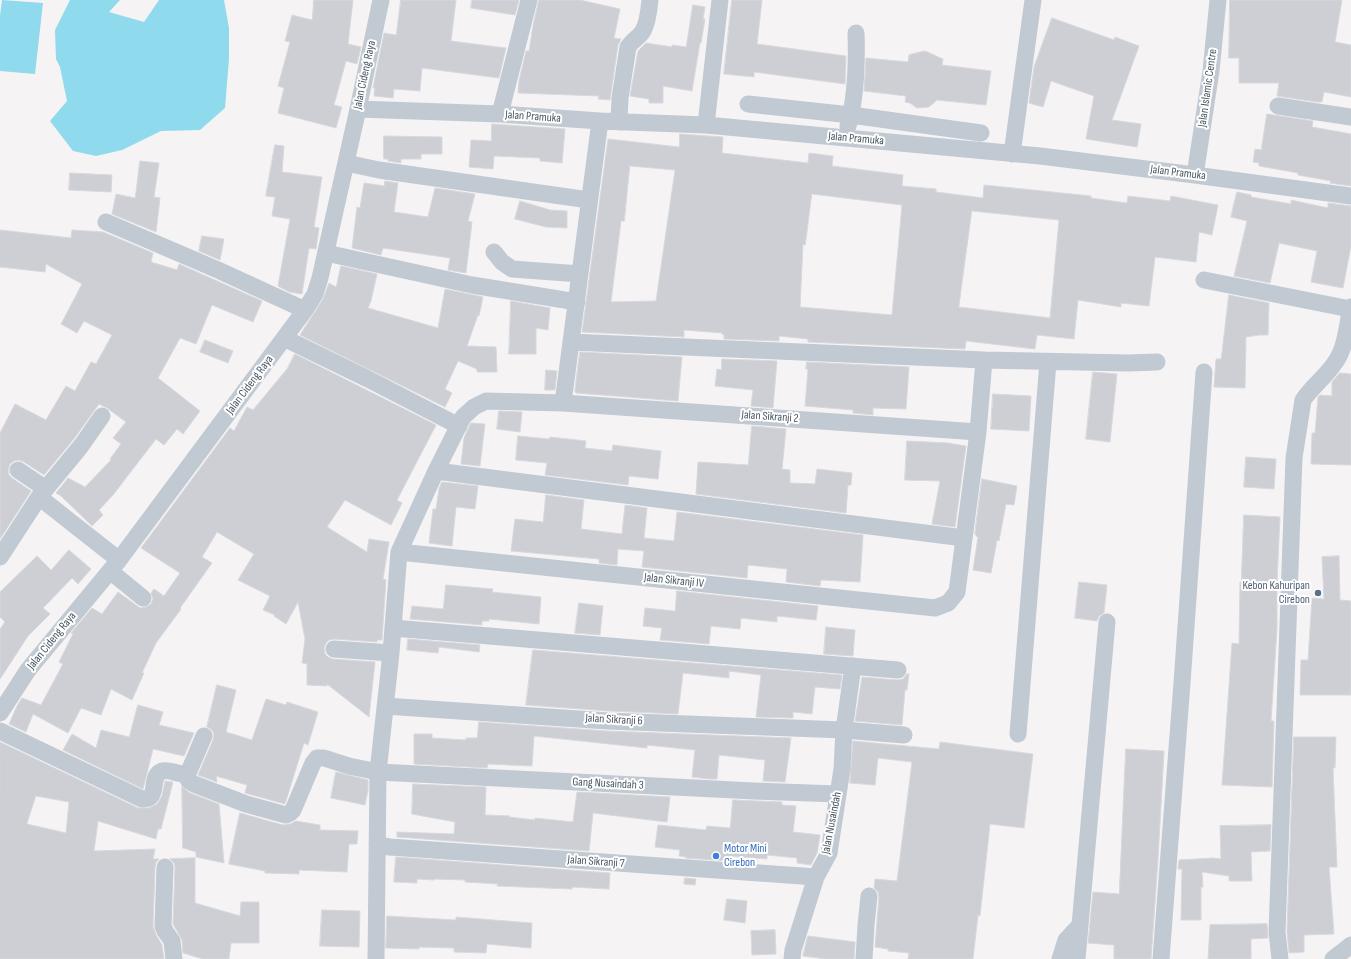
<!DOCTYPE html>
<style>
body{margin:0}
canvas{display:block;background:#f5f3f3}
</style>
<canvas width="1351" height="959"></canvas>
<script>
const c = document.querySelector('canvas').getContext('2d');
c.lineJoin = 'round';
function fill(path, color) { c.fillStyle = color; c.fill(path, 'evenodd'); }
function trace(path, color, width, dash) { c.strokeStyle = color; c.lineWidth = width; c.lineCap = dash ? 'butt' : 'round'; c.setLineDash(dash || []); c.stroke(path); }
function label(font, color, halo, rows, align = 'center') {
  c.font = font + ' "Sofia Sans Condensed",sans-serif'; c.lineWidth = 4; c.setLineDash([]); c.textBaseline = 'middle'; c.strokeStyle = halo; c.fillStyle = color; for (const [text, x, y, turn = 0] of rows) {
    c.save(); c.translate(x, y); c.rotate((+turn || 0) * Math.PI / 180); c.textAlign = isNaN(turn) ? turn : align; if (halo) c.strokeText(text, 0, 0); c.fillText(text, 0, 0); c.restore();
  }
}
const water = new Path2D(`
 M2,0L43,3L35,74L0,71V16Z
 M70,0H120L109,12L144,22L159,0H224L229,28V59L225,108L200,130L161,131L122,150L96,156L73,151L50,121L67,101L60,67L56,59L55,30Z`);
const building = new Path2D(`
 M314,0H353L348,44L361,47L357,64L346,61L334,105L342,107L336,128L278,113L284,88L278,86L290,42L285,41L292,15L312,20Z
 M401,0H456L451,41L506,48L499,78L422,68L420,91L394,89L393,98L374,96L375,88H373L384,33L396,35Z
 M472,0H519L515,15L471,8Z
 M539,0H580L620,9L614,38L621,39L618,45L610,100L598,99L599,96L518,93L519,81L526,51H529L533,26Z
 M732,0H762L757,44L846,56L845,84L754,72V77L724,74Z
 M1230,0H1342L1335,42L1351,45V97L1324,92L1322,102H1317L1277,96L1279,83H1239V58H1229Z
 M693,5L705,7L703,19H705L701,43H700L692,91L663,86V103H649V99L630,96L638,51L646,43L672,47V45L686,47Z
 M1052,18L1114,40L1115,37L1139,46L1112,120L1141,124L1137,147L1086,139L1094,96L1051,81L1043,107L1029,103L1034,67Z
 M925,51L943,59L942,65L991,71L986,105L936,100V101L929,107L917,108L910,103L905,102L906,96L864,91L866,58L908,62L909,55Z
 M1267,114L1313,121L1312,127L1351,134V186L1330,183L1331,181L1298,175V173L1259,166V163L1253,162L1255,149L1261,150Z
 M492,124L565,129L562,163L540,161V158L494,156L493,169L469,167L471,140L491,141Z
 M680,134L723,137L722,153L808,163L809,153L833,156L832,166L903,175L902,186L936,189V192L983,198L984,185L1091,196V198L1127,203L1128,196L1170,201L1171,196L1218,205L1212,235L1199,232L1196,262L1155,257L1149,306L1121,303V307L1078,300L1074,339L1037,335L1035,349L966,341L965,349L808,342V339L779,336V341L724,339V335L722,334V333L684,330V337L582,332L608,139L679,147ZM630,166L675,170L656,301L611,302L621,221H624ZM812,194L902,205L892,315L800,307L803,244L805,245ZM972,211L1059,220L1050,318L959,307Z
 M384,136L442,137V154H421V159H401V163L388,161V159H384Z
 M275,145L284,146L282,172L322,177L314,227L319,228L316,249L309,248L302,294L289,292L278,286L290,219L272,216L275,197L266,196Z
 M140,161L159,163L154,197L160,198L156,232L112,214L116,194L135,198Z
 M70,173L112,175L111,192L69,190Z
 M385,181L398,183L394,212L428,217L435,188L475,194L468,221L472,222L466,273L448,270L450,258L383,248L381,255L352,248L357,207L360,208L364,183L384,186Z
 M1237,192L1251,195V197L1291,204V200L1328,208V203L1351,206V246L1343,288L1311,282L1317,251L1279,243L1270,283L1234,276L1247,221L1231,217Z
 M520,201L550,210L567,211V228L546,227L515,219Z
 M0,230L71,238L72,230L103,232L153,253L151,262L177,270L179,264L262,301L253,322L212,305L196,344L180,338L158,378L200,411L183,434L177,429L164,445L156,439L113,495L99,510L103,515L92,526L61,496L56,493L68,478L85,487L111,460L110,459L121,444L113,438L126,422L107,408L99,404L73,440L44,475L24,462L19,460L14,461L10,464L8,470L9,475L12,478L31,491L0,539V433L15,404L46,420L66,386L75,391L91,362L96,364L112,335L84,321L77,333L61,324L82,284L46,264L45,272L0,267Z
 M202,236L224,239L220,260L199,251Z
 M341,266L377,274L371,301L368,308L438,328L445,289L483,297L479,316L478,315L467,346L496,347L497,372H477V369L458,361L445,389L452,393L445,407L300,335L323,299L329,283L336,287Z
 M1229,295L1269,303L1268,335H1259L1246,337L1245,388L1214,387L1216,359H1221Z
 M511,301L550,308L548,330L536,328V354H509Z
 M205,340L233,351L228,363L200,352Z
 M580,352L682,357L678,401L576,393L575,391Z
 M295,354L436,425L397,500L402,503L391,525L345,500L327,527L367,552L369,539L389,542L383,579L386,580L382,640H377V642L334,639L329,640L326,643L324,648L325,654L328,657L333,659L375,662L369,717L327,684V686L307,685V664L302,663L305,639L298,602L286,624L274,616L275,615L263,610L270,596L238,580L254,554L217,532L202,557L212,563L180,608L181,609L156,643L142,673H144L132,700L111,689L101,715L81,708L68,733L33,714L26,732L9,724L17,706L22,698L41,705L63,664L59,662L73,634L71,633L92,608L102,614L118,592L140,608L146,607L151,604L153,599L151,593L154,589L164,596L180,573L141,548L230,428L234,431L247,407L253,410L287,369Z
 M722,359L777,361L773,408L751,406L753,390L715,386L717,369L721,370Z
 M807,362L909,367L906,409L873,408V415L853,413V410L805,406L808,369H806Z
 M546,370L557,371L555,390H545Z
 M1093,372L1117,374L1110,442L1086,439Z
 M1340,373L1351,374V465L1311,464L1312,433H1315L1318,397L1320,395L1332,396V382Z
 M993,394L1031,396L1029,431L991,429Z
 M499,411L522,412L520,432L497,429Z
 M471,423L485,424L480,466L461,464L464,438Z
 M752,426L786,429L782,469L790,470V483L815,484L817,469L852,473L851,485H848L846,513L696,494L698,462L748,465Z
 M518,436L549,439L550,437L586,441L585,448L612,451L613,445L661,451L658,479L629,476L628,485L545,475L547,463L516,460Z
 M907,441L948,443L966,446L955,527L932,524L940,481L905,480Z
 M1246,457L1276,459L1274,489L1244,487Z
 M982,479L1017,486L1014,505L1006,504L999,541L997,540L991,573L973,570L978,537L976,536V534H975Z
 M442,482L478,486L475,509L456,507L452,546L429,543L433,509H436L439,489Z
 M546,495L584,500L581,529L622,534L625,505L647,508L644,538L674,541L677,512L863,535L860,582L821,580L820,586L786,582L787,569L748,565L747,578L642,567L644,551L618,549L617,565L599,563V559L511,551L515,519L543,522Z
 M1244,515L1280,517L1277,582V629L1271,721H1274L1272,787L1222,785L1232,643L1239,644L1240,582H1241Z
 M69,550L91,569L78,584L72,578L43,608L50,614L28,636L0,679V629L5,622L0,617V592L37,556L51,570Z
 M1339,556L1340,600L1351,601V695H1300L1301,660H1308L1312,598L1324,599L1322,557Z
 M1079,582L1107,585L1104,613L1099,616L1097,621L1075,618Z
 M446,585L493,589L492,592L541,597L539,624L489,619V621H482V625L410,619L412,606L443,609Z
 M677,591L818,606L816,620L777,616V622L741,618L740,629L711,626L709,644L660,640L662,628L643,626L645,608L675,611Z
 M579,603L603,606L600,635L575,633Z
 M826,627L855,630L853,656L824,654Z
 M408,639L480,645L479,652L439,647L438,653L407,650Z
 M533,650L842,675L840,689L815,687L812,714L793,712V718L756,717L761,675L729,671V678L683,673L678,714L609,711L526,705Z
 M907,674H909L907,690H905L902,725L855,721L862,677L898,680L903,679Z
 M217,685L236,690L226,732L252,740L266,699L286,705L287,702L318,712L308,745L304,743L285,804L245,793L247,785L216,776L217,782L198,775L213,740L214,734L212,730L207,727Z
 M138,705L163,712L159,725L194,733L184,756L153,749L143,789L63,750L72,734L96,748L101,730L129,737Z
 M479,722L607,731L791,738L785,782L763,781L765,760L719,755L717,779H709L692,777L695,750L647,745V748L534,736L532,766L488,764L487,768L414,764V734H432V738L466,740V738H477Z
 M1294,737H1336L1335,768H1333L1337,867H1329L1334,934L1304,935V952L1289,953L1287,932Z
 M853,741L939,749L940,742L1033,754L1024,828L990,824L980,916L978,915L973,959H908L909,953L888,951V949L875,947L879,897L878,892L874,888L875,879L897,881L912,762L878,758L875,785L850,783Z
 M0,742L138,808H149L157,804L162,796L165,781L173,782L161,829H158L156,839L98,821L94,851L155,849L153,859H159L156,862L155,867L153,926L156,935L162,945L164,959H0ZM36,796L69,802L66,833L27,824Z
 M1126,749L1164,751L1158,860L1151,959H1114V945L1088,943L1093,892L1119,894Z
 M336,772L368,780V790L365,805L331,798Z
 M413,784L486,787L485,815L510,816L509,817L535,820V818L573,822L577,792L670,797L667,822L593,813L589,851L397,837V832L454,834L455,822L412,814Z
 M182,787L190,793L219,804L224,863L196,857V852L183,848Z
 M733,800L782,802V805L796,806L793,832L820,835L817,853L811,865L797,863V858L767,855V859L729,856L728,861L686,858V857L679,856L680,850L655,847L658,825L706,830L707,826L730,828Z
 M240,813L283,825L290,824L296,821L320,825V830L358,831L357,844H349L347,872L299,870V874L265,873V871L229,864Z
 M1271,825L1270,851L1251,852L1252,881H1229V876L1202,872L1203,887H1201V920H1181L1182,869H1178L1179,860L1213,858L1221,859L1220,826Z
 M396,857L610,873L609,889L572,887V889L497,886L498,884L465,882V880L434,879V880L417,879V883L394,882Z
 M195,858V903L240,916L241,902H259V943H231L229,959H203L183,953L182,940L173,924L175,867L174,863L170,859Z
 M685,878L696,879L695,885L684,884Z
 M727,899L747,901L745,923L724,920Z
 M322,910L360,911L359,947L320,946Z
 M387,916L456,920V917L532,923L531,948L487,944L486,953L454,952V948L419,947V949L386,948Z
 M1267,924L1268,938L1251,939V959H1208L1210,925Z
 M775,930L776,954L752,955L751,931Z
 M808,936L855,942L854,959H826L803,956Z`);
const minor = new Path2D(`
 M748,104L851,115L981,133
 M1278,106L1351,117
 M358,109L500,114L600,121L706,125L1040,156L1195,175L1351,196
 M500,114L529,0
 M619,122L620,98L628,47C633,39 639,38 643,31C648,22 649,10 650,0
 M706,125L720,0
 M848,126C856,97 857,63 856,33
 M1012,154L1033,0
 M346,163L379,170L589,200
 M1195,175L1211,71L1218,0
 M106,222L218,270L305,310
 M494,252L502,262L512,269L580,274
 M326,253L472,285L577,302
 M1204,280L1350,309
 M284,338L368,379L459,426
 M571,342L984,360L1128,363L1157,362
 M563,403L600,121
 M18,470L46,489
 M436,471L964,538
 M39,497L119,560
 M399,552L935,608L948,603L957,592L978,432L984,360
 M0,557L39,497L81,446L102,416
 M110,571L143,598
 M393,628L898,670
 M334,649L391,653
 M385,706L608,721L844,730L904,735
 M0,713L28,670L119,560L305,310L315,294L320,278L358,109L381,0
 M0,731L142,799C161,800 148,776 162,771C169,769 177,774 185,774L189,771L204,736
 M1018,734L1048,362
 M185,774L189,781L194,784L246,804L286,815L290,813L293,810L313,763L317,758H324L349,766L378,772L754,791L838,794
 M377,845L390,847L816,877
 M165,867L163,926L165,931L172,941L174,959
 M376,959L378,772L391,653L399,552L436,471L463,417L474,407L486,401L563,403L978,432
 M792,959L793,950L816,877L829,853L842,769L844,730L853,666
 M864,959L866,925L869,896
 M1060,959L1066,940L1080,925
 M1077,959L1107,622
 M1161,959L1182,683L1204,372
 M1280,959L1277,932L1294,458L1303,400C1312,387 1325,377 1334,364C1346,349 1347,325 1351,307
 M1333,959L1351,945`);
const markers = [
 [1318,593,4,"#5c6f8a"],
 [716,856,4,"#3f7fe0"]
];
const streetNames = [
 ["Jalan Cideng Raya",365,75,-78],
 ["Jalan Islamic Centre",1208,88,-82],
 ["Jalan Pramuka",533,117,4],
 ["Jalan Pramuka",856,139,5],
 ["Jalan Pramuka",1178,173,7],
 ["Jalan Cideng Raya",250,385,-53],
 ["Jalan Sikranji 2",770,417,4],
 ["Jalan Sikranji IV",674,581,6],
 ["Jalan Cideng Raya",52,641,-51],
 ["Jalan Sikranji 6",614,720,3],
 ["Gang Nusaindah 3",608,784,3],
 ["Jalan Nusaindah",832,823,-79],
 ["Jalan Sikranji 7",596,862,4]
];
const serviceNames = [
 ["Kebon Kahuripan",1310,586],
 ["Cirebon",1310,600]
];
const shopNames = [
 ["Motor Mini",724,849],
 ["Cirebon",724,863]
];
fill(water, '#90daee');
fill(building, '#cdcfd5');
trace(building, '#d7d9de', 1);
trace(minor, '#c1cad2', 17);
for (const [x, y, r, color] of markers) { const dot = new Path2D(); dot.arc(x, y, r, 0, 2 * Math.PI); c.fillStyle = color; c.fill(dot); trace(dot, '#fff', 1.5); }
label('12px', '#4a5661', '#fff', streetNames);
label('12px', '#4e5e75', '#fff', serviceNames, 'right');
label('12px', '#366cbe', '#fff', shopNames, 'left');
</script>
